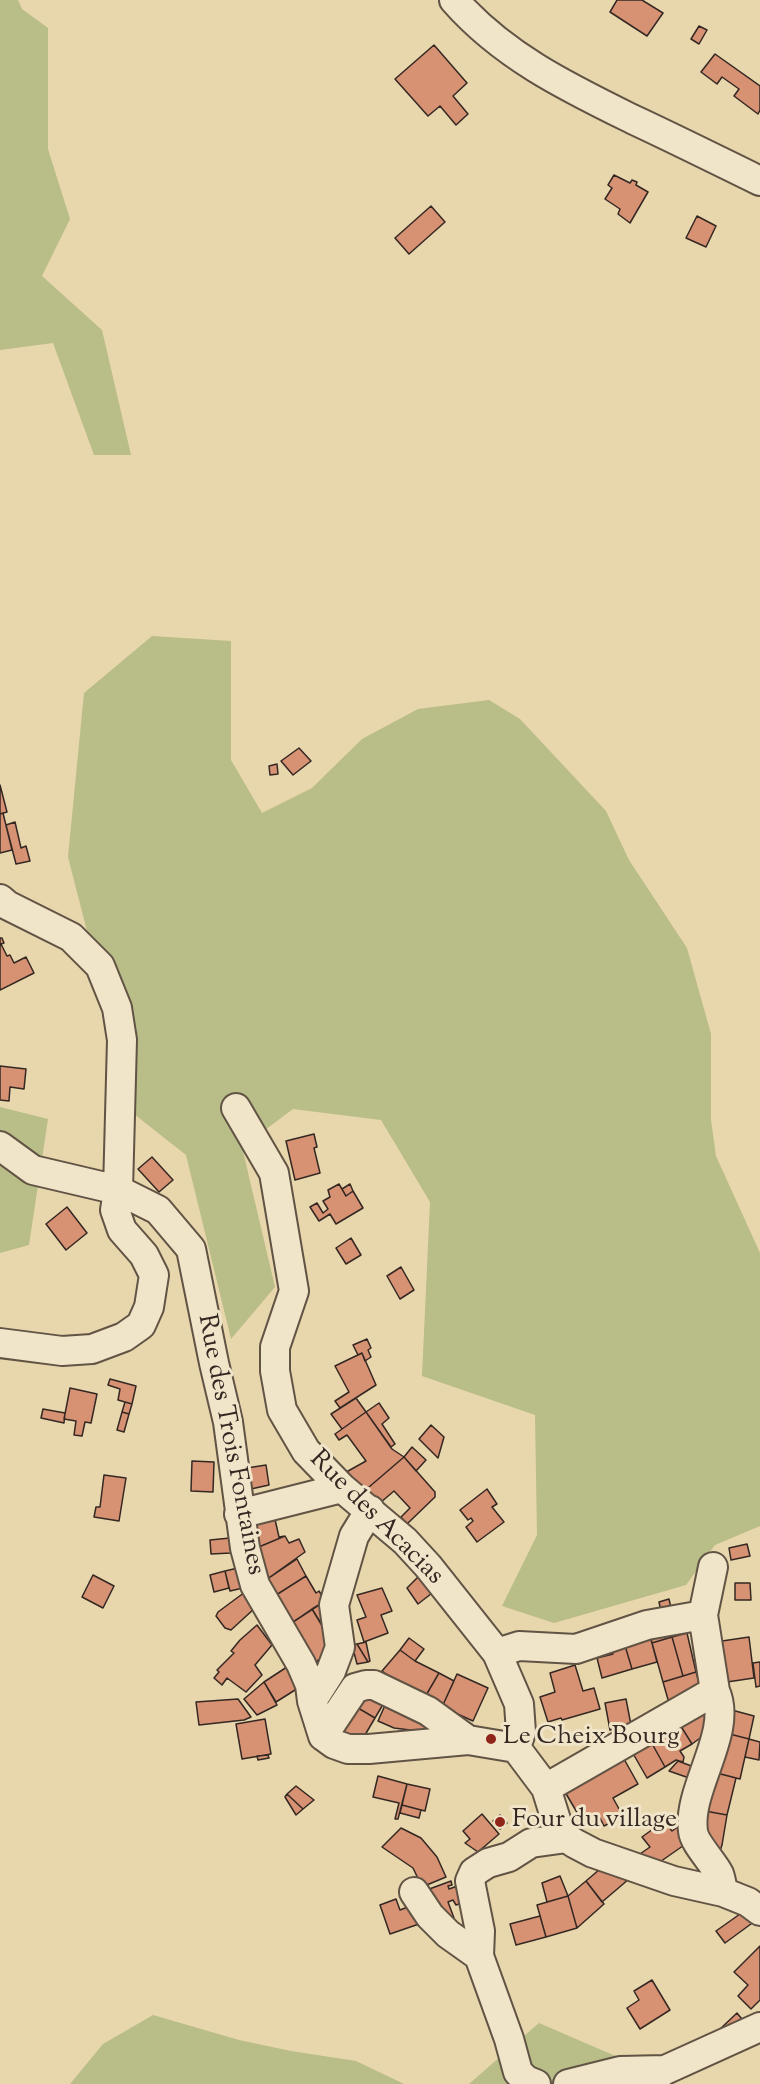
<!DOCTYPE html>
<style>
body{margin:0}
canvas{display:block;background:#e8d6ac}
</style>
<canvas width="760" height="2084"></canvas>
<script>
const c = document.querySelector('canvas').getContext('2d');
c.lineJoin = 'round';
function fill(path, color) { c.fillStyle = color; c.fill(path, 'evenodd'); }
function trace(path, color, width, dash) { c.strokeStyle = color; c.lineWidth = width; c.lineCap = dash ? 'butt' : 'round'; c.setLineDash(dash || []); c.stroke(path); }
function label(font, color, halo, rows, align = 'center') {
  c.font = font + ' "Sorts Mill Goudy",serif'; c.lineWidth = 6; c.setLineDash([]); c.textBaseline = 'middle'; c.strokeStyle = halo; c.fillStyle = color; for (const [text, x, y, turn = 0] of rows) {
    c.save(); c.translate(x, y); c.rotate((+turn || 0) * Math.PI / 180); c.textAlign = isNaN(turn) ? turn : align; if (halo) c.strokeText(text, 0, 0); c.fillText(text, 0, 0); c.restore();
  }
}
const green = new Path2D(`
 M0,0H18L22,9L48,28V149L70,219L42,276L102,330L131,455H94L53,343L0,350Z
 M152,636L231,641V760L262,813L312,788L362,739L418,709L489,700L520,719L606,811L629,860L687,948L711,1034V1120L716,1156L760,1253V1526L715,1545L686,1585L554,1623L502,1606L537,1535L535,1415L422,1376L430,1202L381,1120L293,1109L242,1147L275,1287L231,1339L186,1155L134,1114L68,857L84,693Z
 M0,1107L48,1119L29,1245L0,1253Z
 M153,2015L239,2040L291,2051L356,2061L404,2084H70L103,2044Z
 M539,2023L620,2058V2084H469Z`);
const building = new Path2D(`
 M617,0H642L663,13L647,36L610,12Z
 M699,26L707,30L699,44L691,39Z
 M434,45L467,83L453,96L468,114L456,125L440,106L428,116L395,79Z
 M715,54L760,86V110L758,114L734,96L739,89L722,77L717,84L701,72Z
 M614,175L630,183L632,180L637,182L636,185L648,192L630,223L618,214L620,209L605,199L612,188L608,185Z
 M431,206L445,222L409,254L395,238Z
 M697,216L716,226L706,247L686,238Z
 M299,748L311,761L293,775L281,761Z
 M277,764L278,774L270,775L269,766Z
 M0,785L7,812L0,814Z
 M3,813L12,850L0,853V814Z
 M15,822L21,848L26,846L30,861L16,864L6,825Z
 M0,938H2L4,943L1,944L7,956L10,955L14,963L26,957L34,973L0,990Z
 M0,1066L26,1069L24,1089L10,1087L9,1101L0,1100Z
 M314,1134L317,1147L314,1148L320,1173L295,1180L286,1141Z
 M152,1157L173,1180L159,1192L138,1169Z
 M339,1184L346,1196L353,1191L363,1208L336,1224L330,1214L319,1221L310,1207L317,1203L323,1213L328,1209L323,1201L330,1197L328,1190Z
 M350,1184L353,1191L346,1196L342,1189Z
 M67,1207L87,1233L66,1250L46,1224Z
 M351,1238L361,1255L346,1264L336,1248Z
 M401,1267L414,1290L400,1299L387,1276Z
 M367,1339L371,1348L368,1350L371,1357L365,1361L362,1353L358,1355L353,1345Z
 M362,1353L376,1385L340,1408L335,1401L349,1392L335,1366Z
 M110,1379L136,1386L132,1404L118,1400L120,1389L108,1385Z
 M70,1388L97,1394L91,1423L85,1422L82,1436L74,1435L76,1421L64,1419Z
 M356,1398L366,1412L342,1429L331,1414Z
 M125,1402L132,1404L129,1414L122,1412Z
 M379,1403L389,1418L382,1424L395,1444L391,1447L366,1412Z
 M43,1409L65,1413L64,1423L41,1418Z
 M122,1412L129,1414L124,1432L117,1430Z
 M366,1412L392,1449L404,1457L362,1493L341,1475L366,1461L347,1435L339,1440L335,1434Z
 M431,1425L444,1437L438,1458L419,1439Z
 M412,1447L426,1460L416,1471L404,1457Z
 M404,1457L435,1492V1497L407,1524L401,1517L410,1508L394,1491L380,1503L362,1493Z
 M192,1461L214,1462L213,1492L191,1491Z
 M266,1465L269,1485L251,1489L247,1468Z
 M104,1475L126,1478L119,1521L94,1517L96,1507H100Z
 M487,1489L497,1504L492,1507L504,1522L477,1542L466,1527L473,1521L471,1518L468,1520L460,1510Z
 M274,1515L279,1537L285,1536L254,1549L251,1528Z
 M285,1536L289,1543L299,1539L305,1552L263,1582L254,1549Z
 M230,1538L231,1553L211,1554L210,1540Z
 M747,1544L750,1556L731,1560L729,1548Z
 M297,1559L306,1576L273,1597L263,1582Z
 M242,1567L247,1587L230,1591L225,1571Z
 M225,1571L229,1588L214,1592L210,1575Z
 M421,1574L436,1590L418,1604L407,1588Z
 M93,1575L114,1586L103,1608L82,1597Z
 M306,1576L316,1593L319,1591L325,1601L290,1624L273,1597Z
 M735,1583H750L751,1600H735Z
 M382,1588L392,1611L381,1615L388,1633L364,1642L357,1620L366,1617L357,1595Z
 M245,1592L255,1608L231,1630L225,1628L216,1616L218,1612Z
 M669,1599L671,1608L661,1611L659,1602Z
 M322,1603L324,1628L312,1609Z
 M312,1609L336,1649L314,1663L290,1624Z
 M257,1625L272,1645L255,1665L262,1675L246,1692L227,1678L222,1685L214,1678L219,1672L217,1670L234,1653L231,1651L240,1640Z
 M669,1626L672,1637L652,1643L649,1632Z
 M649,1632L657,1662L632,1669L623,1639Z
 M687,1633L696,1672L683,1676L672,1637Z
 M672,1637L683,1676L663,1682L652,1643Z
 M749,1637L754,1678L727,1682L722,1641Z
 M409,1638L424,1649L415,1661L400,1650Z
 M623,1639L632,1669L602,1678L597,1658L613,1654L610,1643Z
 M366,1642L370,1661L368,1662L357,1644Z
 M357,1644L368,1662L357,1664L352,1645Z
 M400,1650L415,1661L439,1673L425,1697L398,1683L382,1671Z
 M760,1662V1686L756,1687L753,1663Z
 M293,1663L303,1685L276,1702L264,1682Z
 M575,1665L583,1691L594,1688L600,1709L562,1720L561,1718L548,1722L540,1697L555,1692L550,1673Z
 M696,1672L702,1693L669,1703L663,1682Z
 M439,1673L454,1681L442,1707L425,1697Z
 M457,1674L488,1688L473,1721L442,1707Z
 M264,1682L277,1705L257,1715L244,1699Z
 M363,1688L385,1701L375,1718L353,1705Z
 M238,1699L251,1717L244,1720L199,1725L196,1702Z
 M626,1699L631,1725L610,1730L605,1703Z
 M707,1700V1733L692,1744L677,1720Z
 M386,1703L430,1718L426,1732L394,1728L378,1721Z
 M353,1705L375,1718L362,1740L337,1732Z
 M728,1709L754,1716L749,1739L722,1732Z
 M265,1719L271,1754L242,1759L236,1724Z
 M677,1720L692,1744L680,1751L684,1757L683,1762L676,1760L665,1767L650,1740Z
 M722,1732L749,1739L740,1779L713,1772Z
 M749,1739L760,1742L759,1760L745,1757Z
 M650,1740L665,1767L647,1778L631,1750Z
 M268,1755L269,1758L258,1760L257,1756Z
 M624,1759L638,1784L613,1798L623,1816L604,1826L600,1818L585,1826L565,1792Z
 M678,1761L694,1767L692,1779L669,1771Z
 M713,1772L736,1778L727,1815L705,1811Z
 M378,1776L407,1784L398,1819H395L399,1803L373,1797Z
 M407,1784L430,1789L425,1811L402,1805Z
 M296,1786L314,1800L303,1809L287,1794Z
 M287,1794L303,1809L296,1815L285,1797Z
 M402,1805L421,1810L419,1818L400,1813Z
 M705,1811L727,1815L722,1845L718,1857L702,1832Z
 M482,1814L499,1834L478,1852L465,1843L470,1839L463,1831Z
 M500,1815L507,1823L500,1829L493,1821Z
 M664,1821L672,1831L679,1826L690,1841L657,1864L637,1856L650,1847L642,1837Z
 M401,1828L421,1838L437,1857L446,1877L422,1887L413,1868L382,1847Z
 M607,1863L629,1879L602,1902L586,1881Z
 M560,1876L568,1896L547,1902L542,1883Z
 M451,1881L452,1885L448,1886L449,1889L463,1884L468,1901L456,1905L453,1900L448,1902L454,1918L444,1923L424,1891Z
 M586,1881L604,1904L577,1928L568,1896Z
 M568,1896L577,1928L546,1937L537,1905Z
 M396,1899L400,1910L413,1905L419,1924L390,1934L380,1905Z
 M740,1914L755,1921L725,1943L716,1931Z
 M540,1916L546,1937L516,1945L510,1924Z
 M760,1946V2000L751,2009L738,1996L748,1985L734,1972Z
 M652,1980L670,2010L640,2029L627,2008L639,2000L634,1991Z
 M737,2013L746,2024L719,2030Z`);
const minor = new Path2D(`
 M454,0C503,56 567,87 632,119C675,139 717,160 760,181
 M0,899L7,905L71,937L100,966L117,1008L122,1040L118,1190L115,1210L122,1230L144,1255L154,1275L149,1307L141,1325L124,1337L92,1349L62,1351L0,1343
 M236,1108L274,1173L294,1291L275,1347V1371L282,1410L306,1451L342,1488L405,1541L428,1566L497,1653L519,1704L521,1732L516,1748
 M0,1146L33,1170L118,1190L158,1210L191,1249L214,1363L228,1422L245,1548L255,1585L301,1664L310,1685L312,1701L323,1736L334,1744L348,1749H369L468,1740L516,1748L546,1788L557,1823L567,1838L574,1843L593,1853L674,1881L723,1892L748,1902L760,1911
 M239,1514L342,1488
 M713,1567L703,1615L715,1691C734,1732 687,1788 693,1831C694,1843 713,1862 719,1874C721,1879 722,1886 723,1892
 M497,1653L519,1646L576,1649L647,1625L703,1615
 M312,1701L331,1671L340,1647L334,1605L354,1536L370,1510
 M323,1736L355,1688L366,1685H374L428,1711L468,1740
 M546,1788L715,1691
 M414,1892L430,1916L448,1934L479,1956
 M536,2084L526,2080L518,2072L509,2039L479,1956L480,1931L470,1881L474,1872L488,1863L509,1857L531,1843L567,1838
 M568,2084L620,2071L665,2070
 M643,2084L665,2070L760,2027`);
const markers = [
 [491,1739,6,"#8f2418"],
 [500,1822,6,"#8f2418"]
];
const streetNames = [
 ["Rue des Trois Fontaines",229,1445,79],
 ["Rue des Acacias",375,1519,45]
];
const poiNames = [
 ["Le Cheix Bourg",503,1739],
 ["Four du village",512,1822]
];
fill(green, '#b9bd87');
fill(building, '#d79173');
trace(building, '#342823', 1.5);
trace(minor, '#615445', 32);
trace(minor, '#f0e4c9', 28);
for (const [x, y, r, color] of markers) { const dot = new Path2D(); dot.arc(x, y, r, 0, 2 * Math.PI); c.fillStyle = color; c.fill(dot); trace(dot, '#f0e4c9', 2); }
label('26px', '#342823', '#f0e4c9', streetNames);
label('26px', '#342823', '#f0e4c9', poiNames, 'left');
</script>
